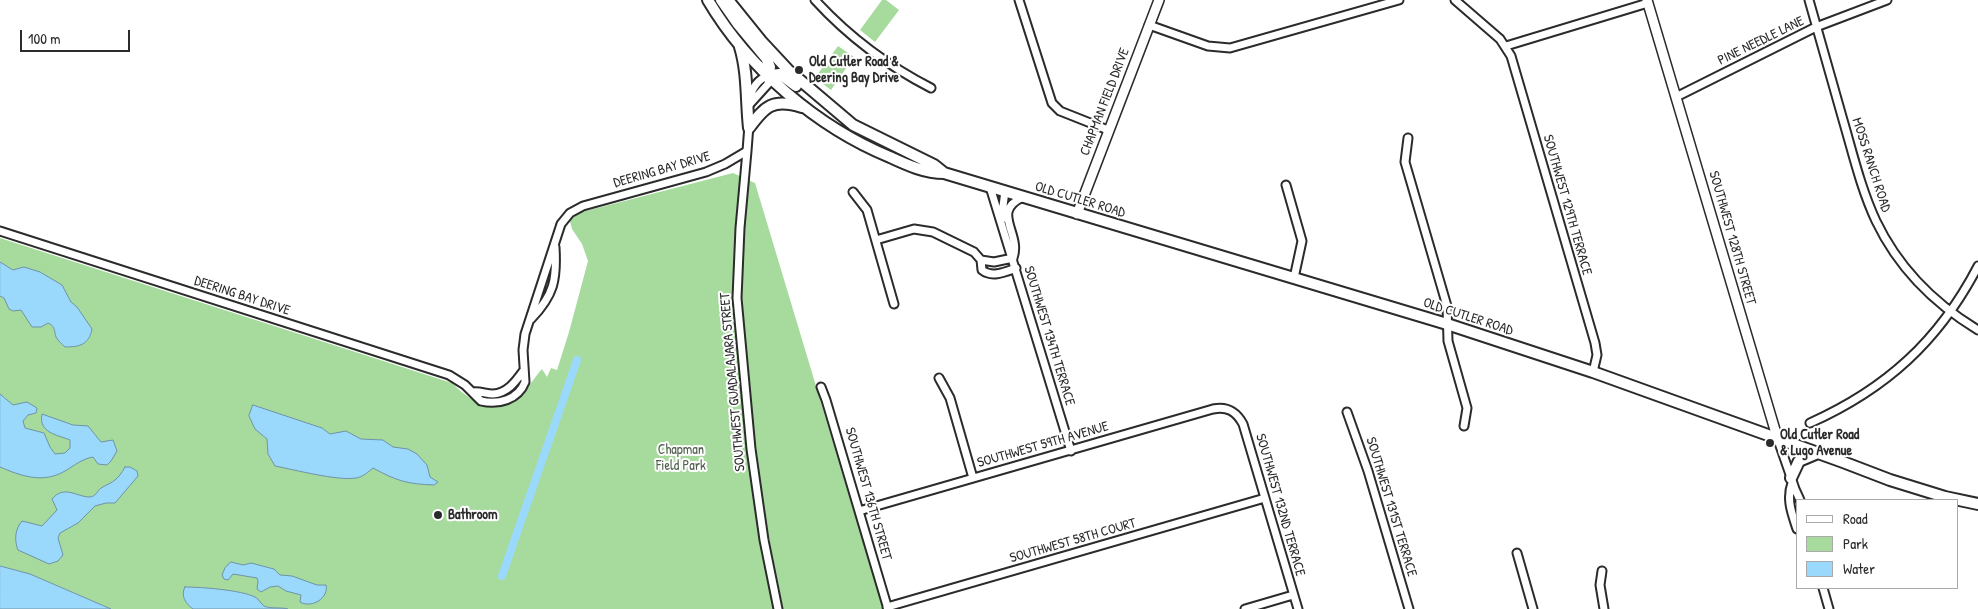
<!DOCTYPE html>
<style>
body{margin:0}
#map{position:relative;width:1978px;height:609px;overflow:hidden;background:#fff;font-family:"Patrick Hand",sans-serif}
canvas{display:block}
.legend{position:absolute;left:1796px;top:499px;width:162px;height:90px;box-sizing:border-box;background:#fff;border:1px solid #aaa;margin:0;padding:6px 9px;list-style:none;font-size:15px;color:#2b2b2b}
.legend li{display:flex;align-items:center;gap:10px;height:25px}
.legend b{width:25px;border:1px solid #aaa}
.scale{position:absolute;left:20px;top:30px;width:110px;height:22px;box-sizing:border-box;border:2px solid #2b2b2b;border-top:0;padding-left:6px;font-size:15px;line-height:18px;white-space:nowrap;color:#2b2b2b;-webkit-text-stroke:4px #fff;paint-order:stroke}
</style>
<div id="map">
<canvas width="1978" height="609"></canvas>
<ul class="legend">
<li><b style="height:6px;background:#fff"></b>Road</li>
<li><b style="height:14px;background:#a7db9d"></b>Park</li>
<li><b style="height:14px;background:#9bd9fc"></b>Water</li>
</ul>
<div class="scale">100 m</div>
</div>
<script>
const c = document.querySelector('canvas').getContext('2d');
c.lineJoin = 'round';
function fill(path, color) { c.fillStyle = color; c.fill(path, 'evenodd'); }
function trace(path, color, width, dash) { c.strokeStyle = color; c.lineWidth = width; c.lineCap = dash ? 'butt' : 'round'; c.setLineDash(dash || []); c.stroke(path); }
function label(font, color, halo, rows, align = 'center') {
  c.font = font + ' "Patrick Hand",sans-serif'; c.lineWidth = 4; c.setLineDash([]); c.textBaseline = 'middle'; c.strokeStyle = halo; c.fillStyle = color; for (const [text, x, y, turn = 0] of rows) {
    c.save(); c.translate(x, y); c.rotate((+turn || 0) * Math.PI / 180); c.textAlign = isNaN(turn) ? turn : align; if (halo) c.strokeText(text, 0, 0); c.fillText(text, 0, 0); c.restore();
  }
}
const green = new Path2D(`
 M882,0H886L899,10L875,42L860,30Z
 M838,46L854,57L831,90L815,78Z
 M733,173L755,183L883,609H111L30,574L0,566V238L452,383C473,404 496,417 521,394C529,387 535,377 542,369L547,377L551,368L557,370L569,332L588,261L582,244L572,229L570,221L578,213Z`);
const water = new Path2D(`
 M0,262L13,270L24,267L40,272L62,285L71,302L77,307L92,329C89,345 79,347 65,347C62,344 58,341 56,337C54,330 55,326 48,323L41,327H32L21,310L13,311L9,309L4,298L0,296Z
 M0,394L13,405L27,402L37,408L36,413L28,415L23,421L25,428L44,433L50,447L55,454L65,453L70,448V440C58,435 38,433 42,414L73,425L88,426L101,442L113,440L117,451L111,461L107,465L98,464L93,457C82,459 75,465 65,471C43,484 21,476 0,467Z
 M253,405L322,428L330,434L346,431L361,439L383,440L393,447L408,449L417,454L427,465L430,477L438,482L434,485C407,484 397,481 373,468C368,472 363,477 356,478C337,481 296,470 275,466L268,454L267,439L255,429L249,416Z
 M125,467H130L137,471L138,476L115,503H106L95,506L78,523L60,533L58,538L63,555L58,561L49,564L18,550C14,540 15,529 22,521L42,526L57,510L52,499C64,485 75,496 89,497C96,497 97,491 101,488C114,481 117,481 125,467Z
 M231,562L243,565L251,563L274,569L280,575L292,576L317,585H326C329,597 313,609 300,602L301,595L286,591L278,586L270,587L261,592L257,589L258,581L257,578L233,574L228,580L224,579L222,575L225,568Z
 M0,566L30,574L111,609H0Z
 M185,587C201,587 241,590 255,597C259,599 261,604 264,606C270,609 281,607 288,609H193C186,604 180,596 185,587Z`);
const canal = new Path2D(`
 M502,576L577,360`);
const minor = new Path2D(`
 M815,0C848,36 888,66 931,88
 M1019,0L1052,103L1060,111L1108,130
 M1455,0L1500,39L1511,56L1595,343L1597,355L1593,372
 M1809,0C1820,40 1832,80 1843,120C1853,154 1861,189 1876,221C1898,267 1935,304 1978,330
 M1149,25L1208,46L1230,48L1399,0
 M1506,46L1648,3
 M1676,97L1816,27L1887,0
 M749,105L768,84L769,75C758,79 751,89 750,99
 M1408,138L1405,162L1447,306L1448,341L1467,408L1464,426
 M747,151L740,228L737,298L751,449L764,540L778,609
 M1286,185L1302,241L1294,278
 M990,187L1071,451
 M1005,191L1003,206L1005,218
 M853,192L867,210L894,304
 M0,231L449,375L465,385L481,401C498,405 518,400 525,382L523,350L525,334L561,224L570,213L583,206L706,172L725,164L747,151L749,125
 M876,240L914,229L933,232L974,252L981,260L982,270C992,278 1005,272 1016,268
 M1013,258C1022,233 990,212 1023,197
 M981,260L994,262L1013,258
 M531,319C554,295 557,280 555,247
 M939,378L950,398L973,478
 M821,387L826,400L888,609
 M473,392C480,391 486,394 493,394C508,393 516,381 524,370
 M1347,412L1368,471L1409,609
 M1810,423C1886,389 1939,341 1978,266
 M1778,440L1795,489L1800,500
 M1792,483C1786,499 1792,514 1797,529
 M859,511L1213,409C1227,406 1236,411 1243,424L1298,609
 M1517,553L1533,609
 M1602,571L1600,585L1604,609
 M1823,588L1829,609
 M887,607L1265,498
 M1245,609L1293,595`);
const tertiary = new Path2D(`
 M1647,0L1778,440
 M1077,214L1159,0`);
const secondary = new Path2D(`
 M708,0C748,68 817,127 890,157C907,165 925,173 944,173L1447,324L1593,372L1843,462L1890,480L1945,497L1978,504
 M721,0L737,23L766,58L770,67L769,75
 M728,0L761,41L788,70L853,125L934,165L944,173
 M740,47C748,73 746,101 749,128
 M769,75L780,74L796,86
 M749,128C765,106 773,98 802,107
 M1791,478L1799,461L1818,453`);
const markers = [
 [799,70,5,"#2b2b2b"],
 [1770,443,5,"#2b2b2b"],
 [438,515,5,"#2b2b2b"]
];
const streetNames = [
 ["PINE NEEDLE LANE",1761,41,-26],
 ["CHAPMAN FIELD DRIVE",1105,102,-69],
 ["MOSS RANCH ROAD",1871,165,72],
 ["DEERING BAY DRIVE",662,170,-16],
 ["OLD CUTLER ROAD",1080,200,17],
 ["SOUTHWEST 129TH TERRACE",1567,205,74],
 ["SOUTHWEST 128TH STREET",1732,238,74],
 ["DEERING BAY DRIVE",242,296,18],
 ["OLD CUTLER ROAD",1468,317,18],
 ["SOUTHWEST 134TH TERRACE",1049,336,73],
 ["SOUTHWEST GUADALAJARA STREET",733,382,-95],
 ["SOUTHWEST 59TH AVENUE",1043,445,-16],
 ["SOUTHWEST 136TH STREET",868,494,74],
 ["SOUTHWEST 132ND TERRACE",1280,505,74],
 ["SOUTHWEST 131ST TERRACE",1391,507,73],
 ["SOUTHWEST 58TH COURT",1073,541,-16]
];
const poiNames = [
 ["Old Cutler Road &",809,62],
 ["Deering Bay Drive",809,78],
 ["Old Cutler Road",1780,435],
 ["& Lugo Avenue",1780,451],
 ["Bathroom",448,515]
];
const parkNames = [
 ["Chapman",681,450],
 ["Field Park",681,466]
];
fill(green, '#a7db9d');
fill(water, '#9bd9fc');
trace(water, '#6e93a8', 1);
trace(canal, '#9bd9fc', 8);
trace(minor, '#2b2b2b', 11);
trace(tertiary, '#2b2b2b', 12);
trace(secondary, '#2b2b2b', 14);
trace(minor, '#fff', 7);
trace(tertiary, '#fff', 9);
trace(secondary, '#fff', 10);
for (const [x, y, r, color] of markers) { const dot = new Path2D(); dot.arc(x, y, r, 0, 2 * Math.PI); c.fillStyle = color; c.fill(dot); trace(dot, '#fff', 2); }
label('14px', '#2b2b2b', '#fff', streetNames);
label('bold 14px', '#2b2b2b', '#fff', poiNames, 'left');
label('14px', '#50604d', '#fff', parkNames);
</script>
